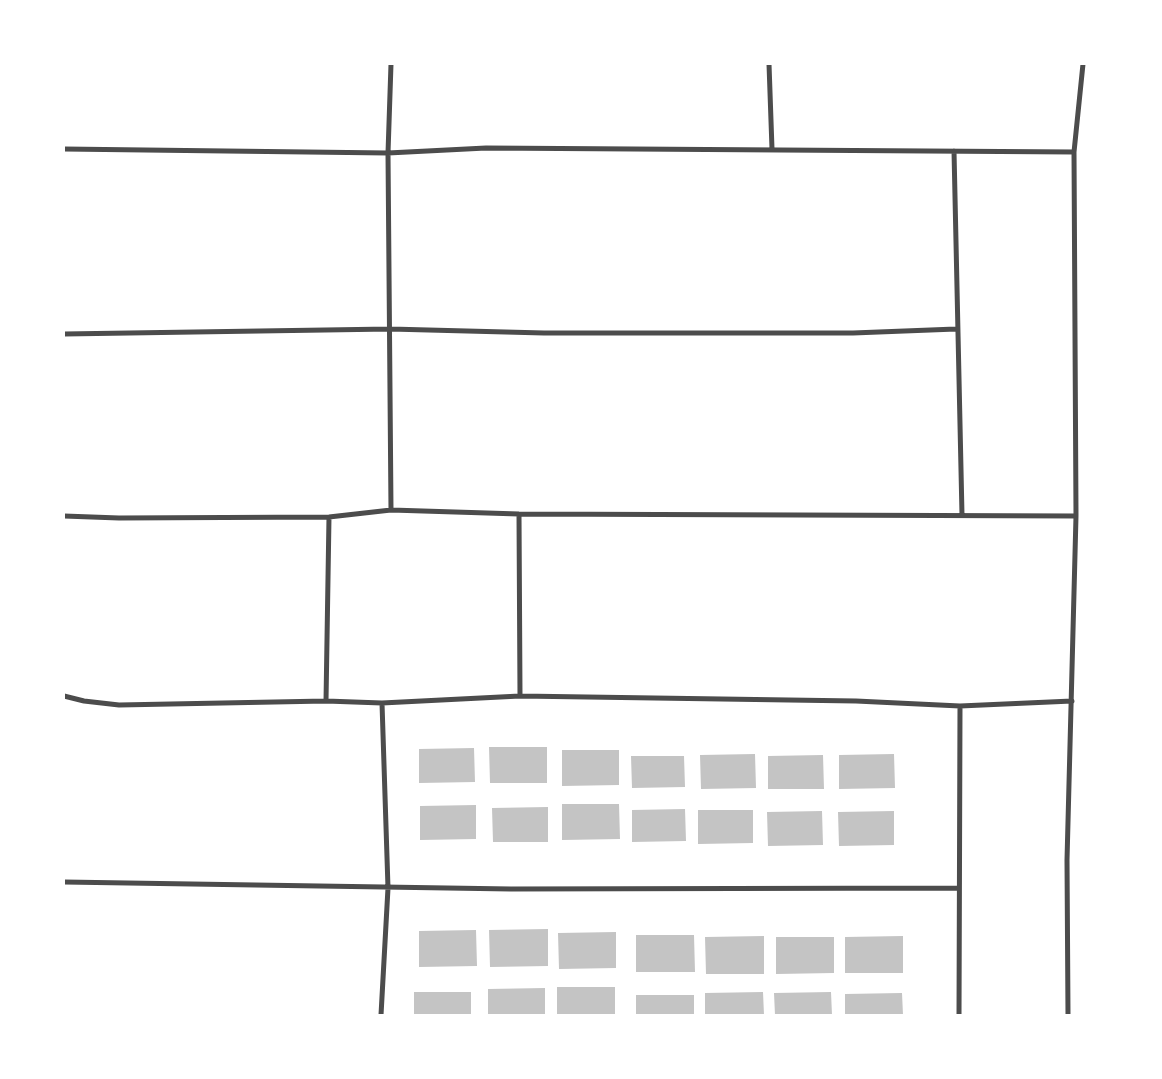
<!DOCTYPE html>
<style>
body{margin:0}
#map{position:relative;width:1162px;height:1079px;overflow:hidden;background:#fff;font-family:Commissioner,sans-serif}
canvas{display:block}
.frame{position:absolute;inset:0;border:65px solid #fff;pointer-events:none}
</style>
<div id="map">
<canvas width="1162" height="1079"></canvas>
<div class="frame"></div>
</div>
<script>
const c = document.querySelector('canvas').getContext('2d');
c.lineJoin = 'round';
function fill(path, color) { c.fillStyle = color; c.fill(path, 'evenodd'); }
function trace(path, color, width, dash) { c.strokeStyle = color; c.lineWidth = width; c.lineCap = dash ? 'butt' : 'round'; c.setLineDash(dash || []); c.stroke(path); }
const building = new Path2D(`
 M489,747H547V783H490Z
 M474,748L475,782L419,783V749Z
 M562,750H619V785L562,786Z
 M755,754L756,788L701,789L700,755Z
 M894,754L895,788L839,789V755Z
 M823,755L824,789H768V756Z
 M631,756H684L685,787L632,788Z
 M562,804H619L620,839L562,840Z
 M476,805V839L420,840V806Z
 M548,807V842H493L492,808Z
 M685,809L686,841L632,842V810Z
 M698,810H753V843L698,844Z
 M822,811L823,845L768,846L767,812Z
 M894,811V845L839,846L838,812Z
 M548,929V966L490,967L489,930Z
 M476,930L477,966L419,967V931Z
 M616,932V968L559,969L558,933Z
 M636,935H694L695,972H636Z
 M764,936V974H706L705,937Z
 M903,936V973H845V937Z
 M776,937H834V973L776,974Z
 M557,987H615V1015H557Z
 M545,988V1015H488V989Z
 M414,992H471V1015H414Z
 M763,992L764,1015H705V993Z
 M831,992L832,1015H775L774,993Z
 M902,993L903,1015H845V994Z
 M636,995H694V1015H636Z`);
const minor = new Path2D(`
 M769,64L772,149
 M64,149L388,153L486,148L1074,152
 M954,151L962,515
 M64,334L390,329L544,333H853L956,329
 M391,510L388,153L391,64
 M519,514L520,696
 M64,516L119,518L329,517L391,510L519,514L1076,516
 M64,696L84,701L119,705L326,701L382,703L520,696L856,701L960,706L1072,701
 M326,701L329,517
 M64,882L511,889L958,888
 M381,1015L388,888L382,703
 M959,1015L960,706
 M1068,1015L1067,860L1076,516L1074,152L1083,64`);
fill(building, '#c4c4c4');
trace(minor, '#4c4c4c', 5);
</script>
